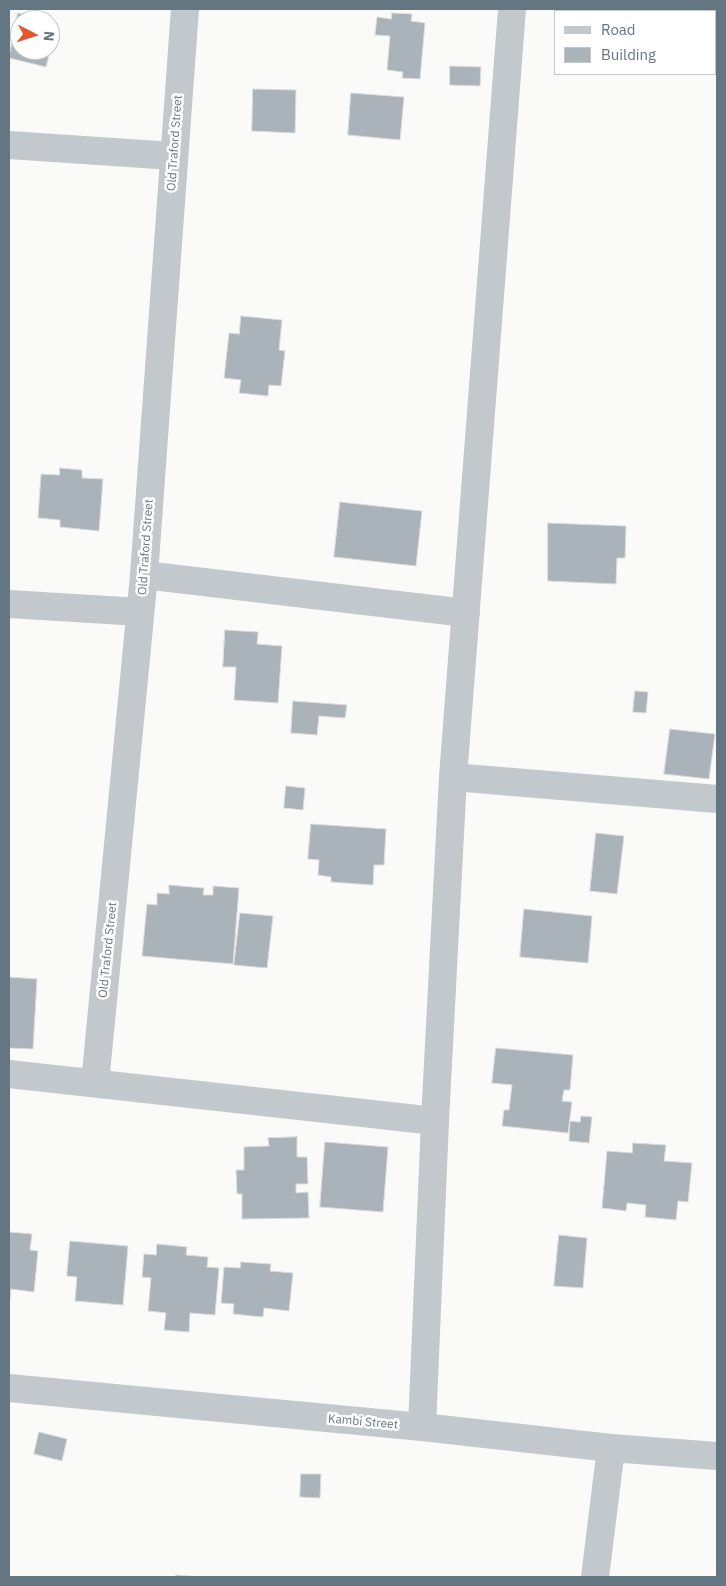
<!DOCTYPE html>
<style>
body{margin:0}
#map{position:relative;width:726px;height:1586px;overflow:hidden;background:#fafaf8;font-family:"IBM Plex Sans",sans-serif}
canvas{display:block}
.frame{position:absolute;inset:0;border:10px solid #657683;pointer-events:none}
.legend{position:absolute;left:554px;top:10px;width:162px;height:65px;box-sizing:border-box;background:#fff;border:1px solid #c1c8cd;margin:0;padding:6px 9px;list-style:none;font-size:15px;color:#657683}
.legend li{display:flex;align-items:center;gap:10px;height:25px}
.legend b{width:25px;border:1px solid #c1c8cd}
.north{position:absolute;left:10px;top:10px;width:50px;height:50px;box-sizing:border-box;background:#fff;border:1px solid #c1c8cd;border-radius:50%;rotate:95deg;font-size:14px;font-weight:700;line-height:20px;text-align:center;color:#657683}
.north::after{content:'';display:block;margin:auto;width:18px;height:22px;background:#e4572e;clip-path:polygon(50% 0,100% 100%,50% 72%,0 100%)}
</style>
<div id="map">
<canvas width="726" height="1586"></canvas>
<div class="frame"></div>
<ul class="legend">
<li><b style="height:6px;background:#c3c8cc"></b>Road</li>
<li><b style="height:14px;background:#aab3b9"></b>Building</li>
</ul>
<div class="north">N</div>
</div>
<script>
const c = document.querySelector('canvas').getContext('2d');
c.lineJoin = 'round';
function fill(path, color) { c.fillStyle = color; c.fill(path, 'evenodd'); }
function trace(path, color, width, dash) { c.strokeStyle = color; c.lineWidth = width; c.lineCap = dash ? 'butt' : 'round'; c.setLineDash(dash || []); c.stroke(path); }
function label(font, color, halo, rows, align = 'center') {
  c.font = font + ' "IBM Plex Sans",sans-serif'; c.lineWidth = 5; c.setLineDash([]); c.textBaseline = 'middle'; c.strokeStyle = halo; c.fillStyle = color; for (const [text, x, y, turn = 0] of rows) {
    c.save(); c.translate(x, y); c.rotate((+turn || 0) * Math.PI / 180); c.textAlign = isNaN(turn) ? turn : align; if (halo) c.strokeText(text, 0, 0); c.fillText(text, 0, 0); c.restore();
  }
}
const building = new Path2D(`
 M18,13L44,20H20V50H50V22L57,23L46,67L9,58Z
 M392,13L412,14L411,21L425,23L420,79L402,78L403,72L387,70L390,36L375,35L377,17L391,19Z
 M450,66L481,67L480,86L450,85Z
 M253,89L296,90L295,133L252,131Z
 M351,93L404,97L400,140L348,135Z
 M241,316L282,320L279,350L285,351L281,386L269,385L268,396L239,393L241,380L224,378L229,333L239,334Z
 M60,468L82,470V478L103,479L99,531L60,527V520L38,518L41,474L59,475Z
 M340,502L422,511L416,566L334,557Z
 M548,523L626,526L625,558H617L616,584L548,581Z
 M225,630L258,632L257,644L282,646L278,703L234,700L236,667H223Z
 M635,691L648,692L646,713L633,712Z
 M293,701L347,705L345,718L319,716L317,735L291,733Z
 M670,729L715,734L709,779L664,774Z
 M286,786L305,788L303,810L284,808Z
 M311,824L386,829L384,865H374L373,885L331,882V877L318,875L319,860L308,859Z
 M596,833L624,836L617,894L590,891Z
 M169,885L204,888L203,895H213V886L239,888L233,964L142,956L147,904L157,905V893L169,894Z
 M524,909L592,916L588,963L520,957Z
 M240,913L273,916L267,968L234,965Z
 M9,977L37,979L33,1049L9,1048Z
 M496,1048L573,1055L570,1090H564L562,1101L572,1102L568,1133L502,1126L504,1110H509L512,1085L492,1083Z
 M581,1116L592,1117L589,1143L569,1141L570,1121L580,1122Z
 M297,1137V1157H307L308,1184H296V1193L308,1192L309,1218L242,1219V1194H237L236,1170H244V1147L269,1146L268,1138Z
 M325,1142L388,1147L383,1212L320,1207Z
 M633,1143L666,1145L664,1161L692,1163L688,1202L678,1201L676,1220L645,1217L646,1205L627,1203L626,1211L602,1208L607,1151L632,1153Z
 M9,1232L32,1234L30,1250L38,1251L34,1292L11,1289L9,1309Z
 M559,1235L587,1238L583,1288L554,1286Z
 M70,1241L128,1246L123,1305L75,1301L77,1277L67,1276Z
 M157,1244L187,1247L186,1255L208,1257L207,1267L219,1268L215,1315L190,1313L189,1332L164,1330L166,1313L148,1311L151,1278L142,1277L144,1254L156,1255Z
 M241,1262L271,1264L270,1271L293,1273L289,1311L264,1308L263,1317L233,1314L234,1304L221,1303L224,1267L240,1268Z
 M39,1432L67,1439L62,1461L34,1454Z
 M301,1474H321L320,1498L300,1497Z
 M176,1575L201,1577H176Z`);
const minor = new Path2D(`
 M9,145L173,156
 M144,575L466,613
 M9,604L140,612
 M453,777L717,799
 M9,1074L435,1121
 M95,1083L144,575L185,9
 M9,1388L422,1427L611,1448L717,1456
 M422,1427L435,1121L453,777L512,9
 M595,1577L611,1448`);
const streetNames = [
 ["Old Traford Street",175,143,-86],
 ["Old Traford Street",146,547,-86],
 ["Old Traford Street",108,950,-84],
 ["Kambi Street",363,1422,5]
];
fill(building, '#aab3b9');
trace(building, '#dcdcda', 1);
trace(minor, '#c3c8cc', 28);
label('12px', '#657683', '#fff', streetNames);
</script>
